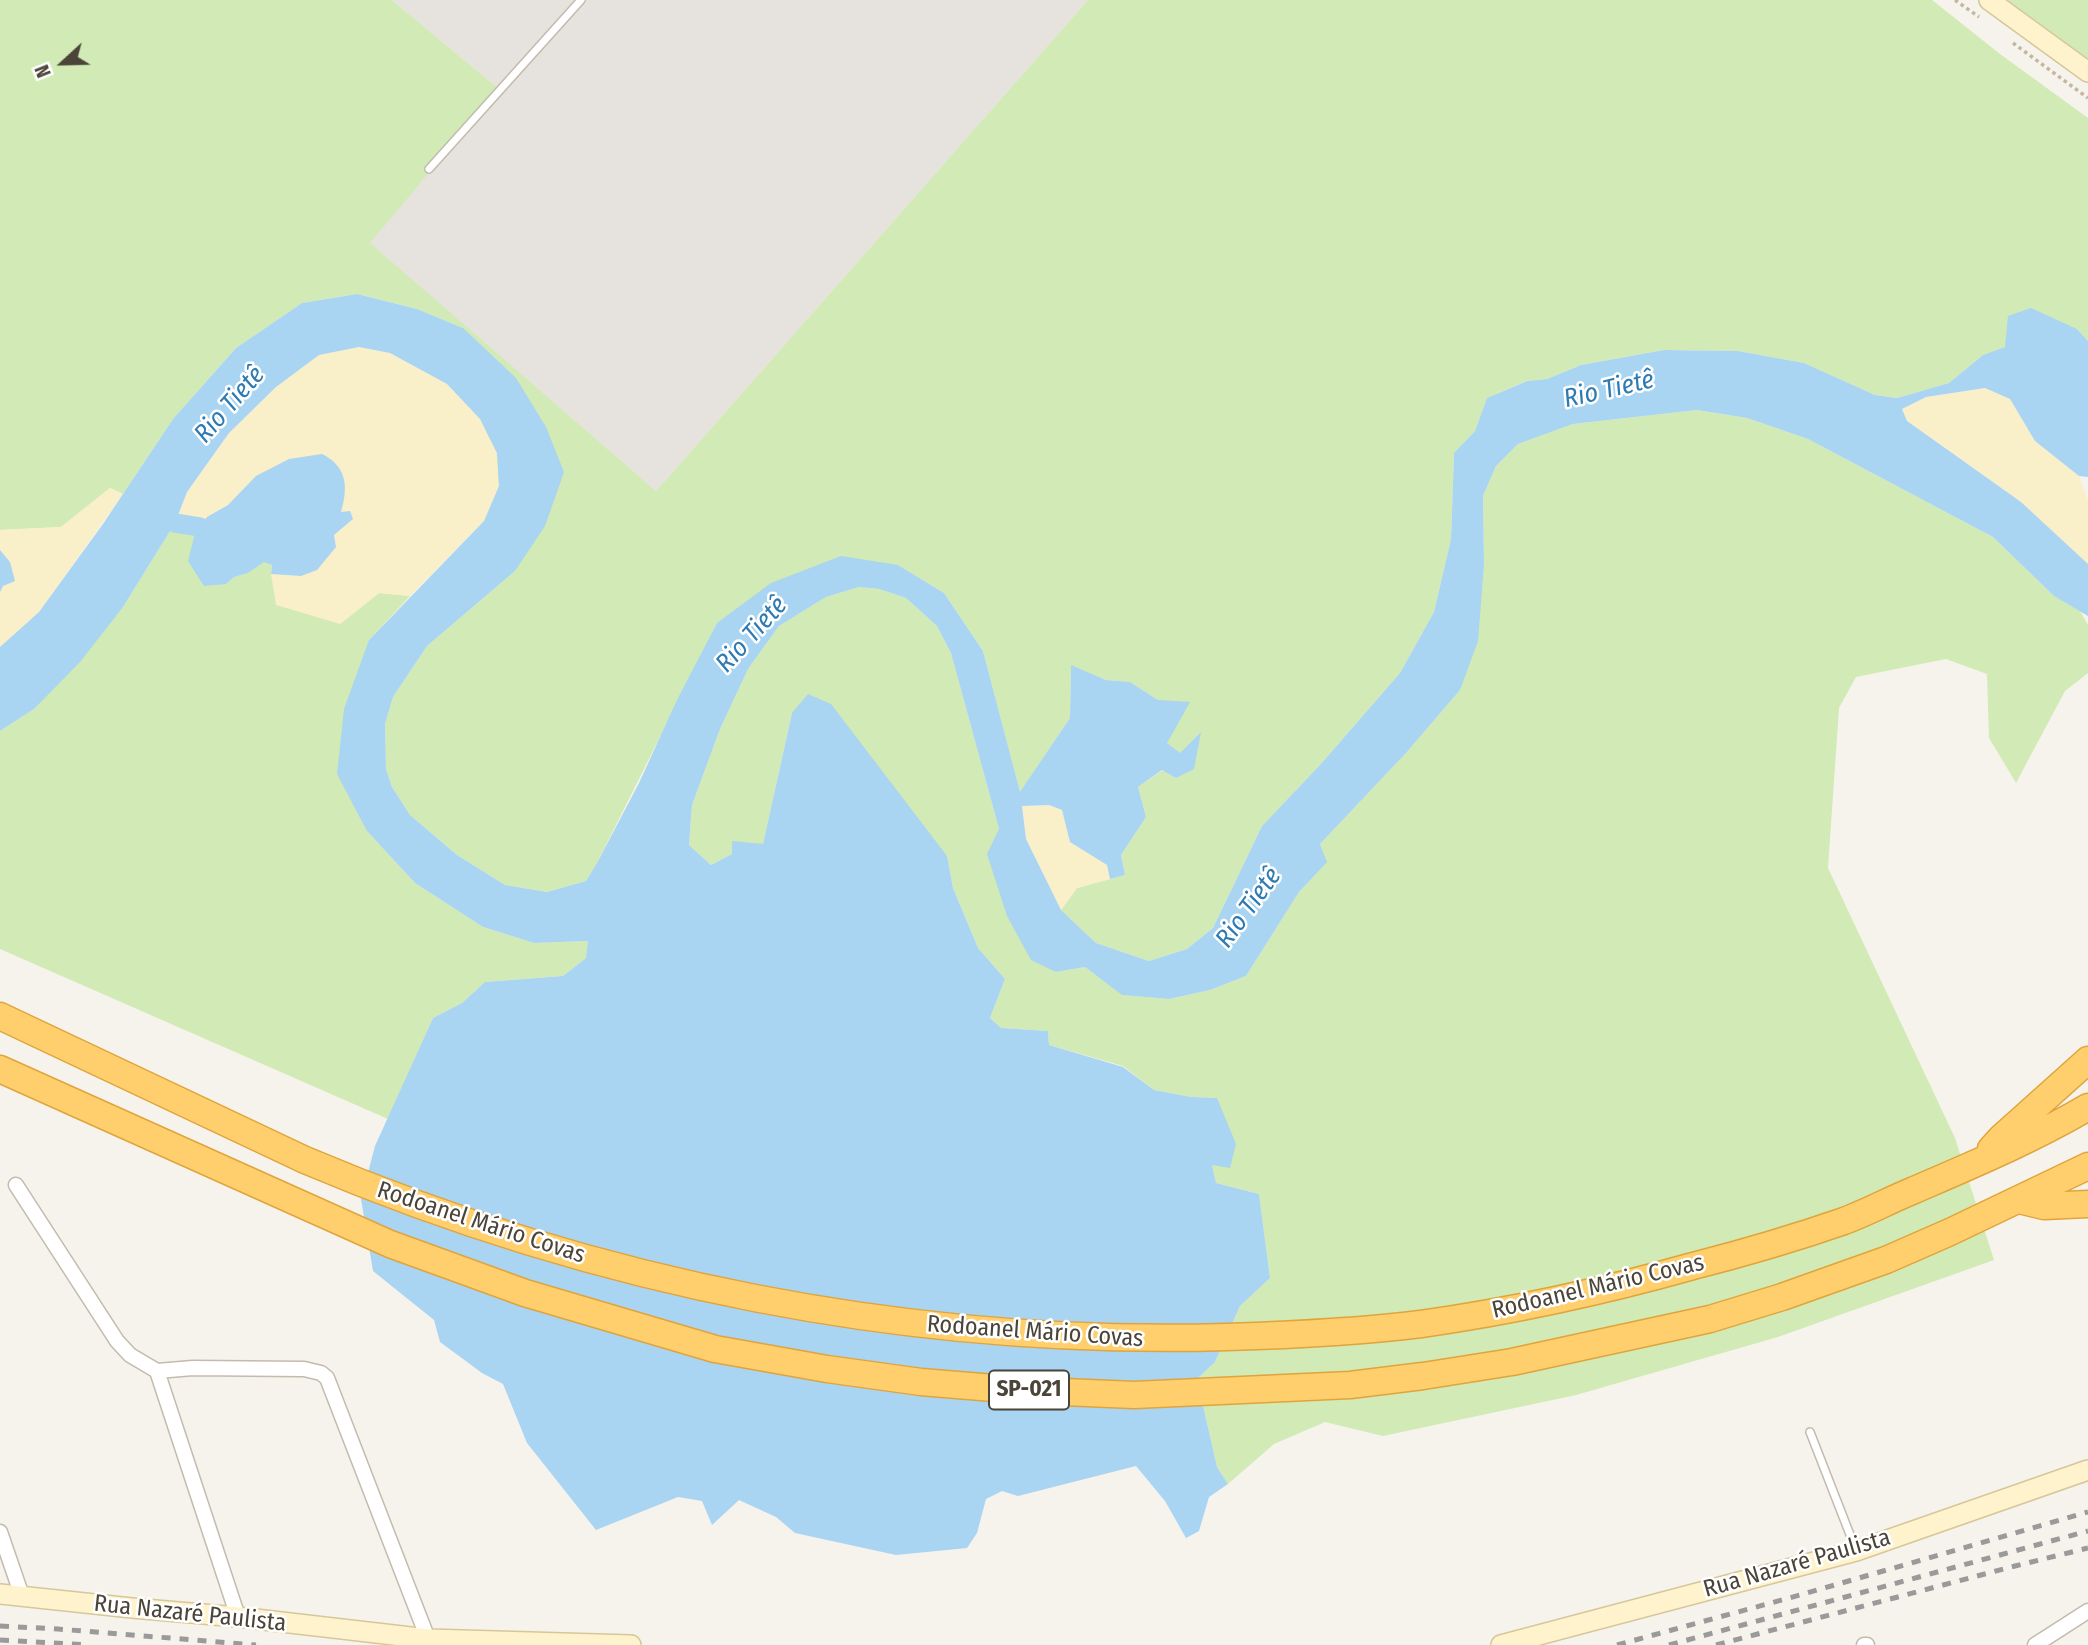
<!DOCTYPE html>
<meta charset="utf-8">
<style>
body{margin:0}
#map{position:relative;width:2088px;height:1645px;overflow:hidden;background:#f6f3ec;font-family:"Fira Sans Condensed",sans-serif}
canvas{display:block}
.north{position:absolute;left:28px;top:28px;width:70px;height:70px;-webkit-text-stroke:5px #fff;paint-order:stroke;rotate:248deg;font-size:19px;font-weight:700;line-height:28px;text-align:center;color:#4b4439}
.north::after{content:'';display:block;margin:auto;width:24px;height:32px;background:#4b4439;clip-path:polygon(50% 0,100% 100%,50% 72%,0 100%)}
</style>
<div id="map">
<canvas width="2088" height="1645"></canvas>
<div class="north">N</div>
</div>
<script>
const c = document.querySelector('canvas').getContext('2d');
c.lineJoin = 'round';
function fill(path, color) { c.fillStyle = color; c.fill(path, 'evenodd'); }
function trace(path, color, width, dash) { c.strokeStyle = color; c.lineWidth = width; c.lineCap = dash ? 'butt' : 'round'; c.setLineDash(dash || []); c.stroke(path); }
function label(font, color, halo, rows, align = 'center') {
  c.font = font + ' "Fira Sans Condensed",sans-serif'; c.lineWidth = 5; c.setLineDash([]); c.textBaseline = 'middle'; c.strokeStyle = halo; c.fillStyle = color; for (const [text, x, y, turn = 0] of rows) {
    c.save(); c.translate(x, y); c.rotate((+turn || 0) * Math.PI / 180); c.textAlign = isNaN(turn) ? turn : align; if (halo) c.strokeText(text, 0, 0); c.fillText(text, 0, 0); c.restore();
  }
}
const industrial = new Path2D(`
 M392,0H1088L656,491L369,243L499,89Z`);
const green = new Path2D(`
 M0,0H392L499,89L370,243L656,491L1088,0H1932L2000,54L2088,118V341L2077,329L2005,347L1983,355L1949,383L1897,398L1875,395L1804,363L1738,351L1664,350L1581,365L1547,379L1526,381L1487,398L1475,431L1454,453L1451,539L1434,612L1400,673L1320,765L1262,826L1213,928L1187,949L1149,961L1096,943L1061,910L1077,888L1125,875L1121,855L1146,817L1138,787L1163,770L1176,778L1200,733L1180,754L1167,743L1158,700L1130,682L1106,680L1071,666L1070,718L1020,793L983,651L944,593L898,565L717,623L597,863L586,881L547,892L505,885L457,855L410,815L392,787L386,769L385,724L393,697L427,646L515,571L463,328L417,309L357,294L302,303L236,348L173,419L123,494L110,488L61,527L0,530Z
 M2004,0H2088V62Z
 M1697,410L1747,418L1808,439L1993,537L2054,596L2080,611L2088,625V673L2065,691L2016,783L1989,738L1987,674L1946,659L1856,677L1839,708L1828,868L1955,1138L1994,1260L1778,1337L1576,1395L1383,1436L1325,1422L1274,1444L1228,1484L1217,1467L1197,1379L1215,1362L1240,1306L1270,1278L1259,1194L1216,1183L1212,1165L1217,1098L1191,1097L1154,1090L1123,1066L1049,1045L1048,1031L1001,1028L990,1018L1005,979L978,948L953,888L947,856L792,713L763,844L732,854L711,865L689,845L692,805L720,729L748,669L779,626L826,597L859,587L879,589L906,598L937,626L951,653L999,829L1056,972L1085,967L1123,995L1169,999L1210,990L1246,976L1299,892L1326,862L1320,844L1406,753L1460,690L1484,564L1483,496L1496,466L1518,444L1573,424Z
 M175,523L200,527L195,533L226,584L234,577L248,573L264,561L272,565L271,574L340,624L379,593L410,596L369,640L367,831L415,883L483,927L534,943L589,941L586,958L563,976L485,982L462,1003L433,1018L388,1119L0,949V731L34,709L123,607Z`);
const sand = new Path2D(`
 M359,347L390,353L447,384L480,419L497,453L499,486L484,521L410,596L379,593L340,624L276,605L271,574L301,576L336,547L334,535L353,519L256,476L228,505L207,517L200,527L175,523L187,492L229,433L276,387L319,355Z
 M1985,388L2010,399L2035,441L2079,476L2088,501V564L2021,502L1907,421L1902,409L1926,397Z
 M110,488L123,494L39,612L0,647V592L10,562L0,550V530L61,527Z
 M1049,805L1062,810L1070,842L1107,865L1110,879L1077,888L1061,910L1026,839L1022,806Z`);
const water = new Path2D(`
 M357,294L417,309L463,328L516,378L546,427L564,472L545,526L515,571L427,646L393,697L385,724L386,769L392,787L410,815L457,855L505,885L547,892L586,881L597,863L639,783L677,700L717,623L771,583L841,556L898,565L944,593L983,651L1020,792L1070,718L1071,665L1106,680L1130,682L1158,700L1190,702L1167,743L1180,753L1201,732L1194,769L1176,778L1162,770L1138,787L1146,817L1121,855L1125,875L1110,879L1107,865L1070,842L1062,810L1049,805L1022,806L1026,839L1061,910L1096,943L1149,961L1187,949L1213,928L1262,826L1320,765L1400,673L1434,612L1451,539L1454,453L1475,431L1487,398L1527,381L1547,379L1581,365L1664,350L1738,351L1804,363L1875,395L1897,398L1949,383L1983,355L2005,347L2008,316L2031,308L2077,329L2088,341V477L2079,476L2035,441L2010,399L1985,388L1926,397L1902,409L1907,421L2021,502L2088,564V616L2054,596L1993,537L1808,439L1747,418L1697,410L1573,424L1518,444L1496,466L1483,496L1484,564L1478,641L1460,690L1406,753L1320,844L1327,862L1299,892L1246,976L1210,990L1169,999L1122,995L1085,967L1056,972L1031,960L1007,916L987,854L999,829L951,653L937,626L906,598L879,589L859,587L826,597L779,626L748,669L720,729L692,805L689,845L711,865L732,854V841L763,844L792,713L808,694L831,704L947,856L953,888L978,948L1005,979L990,1018L1001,1028L1048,1031L1049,1045L1123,1067L1154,1090L1191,1097L1217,1098L1236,1144L1230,1168L1212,1165L1216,1183L1259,1194L1270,1278L1240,1306L1215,1362L1197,1379L1217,1467L1228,1484L1209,1497L1199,1531L1186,1538L1165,1501L1136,1466L1018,1496L1002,1491L986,1499L977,1533L967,1548L896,1555L795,1533L776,1517L739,1500L712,1525L702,1501L678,1497L596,1530L527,1443L503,1384L482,1373L440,1342L434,1320L373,1271L361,1199L375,1146L433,1018L462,1003L485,982L563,976L586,958L588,941L534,943L483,927L415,883L367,831L337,774L344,709L369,640L484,521L499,486L497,453L480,419L447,384L390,353L359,347L319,355L276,387L229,433L187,492L175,523L123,607L80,662L34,709L0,731V647L39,612L103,524L173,419L236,348L302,303Z
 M322,454C348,467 348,488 341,512L350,511L353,519L334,535L336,547L317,570L301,576L271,574L272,565L264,562L248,573L234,577L226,584L204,586L188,561L195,533L207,517L228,505L256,476L289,459Z
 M0,550L10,562L15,581L3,586L0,592Z`);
const canal = new Path2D(`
 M151,513L175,523L200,527`);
const path = new Path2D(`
 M1955,0L1979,17
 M2013,43L2088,98`);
const service = new Path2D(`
 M429,169L581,0
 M1810,1432L1856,1550`);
const minor = new Path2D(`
 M16,1185L117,1341L130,1355L157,1371L193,1368L304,1369L321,1373L327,1378L428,1639
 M157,1371L238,1617
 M0,1532L22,1596
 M1864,1645H1867
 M2035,1645L2088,1611`);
const secondary = new Path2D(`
 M1989,0L2088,72
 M0,1594L132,1608L238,1617L428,1639L631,1645
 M1501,1645L1856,1551L2088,1470`);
const motorway = new Path2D(`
 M0,1016L305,1160C598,1284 909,1346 1227,1337C1292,1335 1357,1332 1421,1324C1513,1311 1604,1291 1693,1266C1744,1253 1795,1238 1844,1221C1868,1212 1890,1200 1912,1191C1972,1165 2032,1140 2088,1107
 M0,1069L390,1244L525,1293L715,1349L827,1369L921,1382L1018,1390L1134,1395L1350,1385L1423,1376L1512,1362L1710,1319L1782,1297L1886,1260L1950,1232L2088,1166
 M1991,1149L2001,1138L2088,1060
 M2019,1200L2044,1206L2088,1204`);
const rail = new Path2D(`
 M0,1626L58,1629L256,1645
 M0,1640L88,1645
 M1617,1645L1800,1595L2088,1512
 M1669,1645L2088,1531
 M1716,1645L2015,1566L2088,1548`);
const shields = [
 [1029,1390,80]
];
const shieldNames = [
 ["SP-021",1029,1390]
];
const streetNames = [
 ["Rodoanel Mário Covas",481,1223,18],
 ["Rodoanel Mário Covas",1598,1287,-13],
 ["Rodoanel Mário Covas",1035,1332,4],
 ["Rua Nazaré Paulista",1797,1564,-16],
 ["Rua Nazaré Paulista",190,1614,6]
];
const waterNames = [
 ["Rio Tietê",1609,390,-13],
 ["Rio Tietê",230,405,-49],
 ["Rio Tietê",752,635,-48],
 ["Rio Tietê",1249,908,-54]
];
fill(industrial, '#e6e2dd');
fill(green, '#d2eab5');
fill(sand, '#f9efc9');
fill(water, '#a9d4f2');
trace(canal, '#a9d4f2', 19);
trace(service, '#c2bbae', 10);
trace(minor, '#c2bbae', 17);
trace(secondary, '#d6c79b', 22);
trace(motorway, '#e0a43c', 29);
trace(path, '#c4b79f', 3.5, [3.5, 3.5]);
trace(service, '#fff', 7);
trace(minor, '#fff', 14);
trace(secondary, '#fff3cd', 19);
trace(motorway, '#ffcf6e', 26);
trace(rail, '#9a9a9a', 5, [9, 9]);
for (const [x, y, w] of shields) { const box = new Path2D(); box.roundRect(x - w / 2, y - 19.5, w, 39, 5); c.fillStyle = '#fff'; c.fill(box); trace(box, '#4b4439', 2); }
label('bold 23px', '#4b4439', null, shieldNames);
label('24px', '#4b4439', '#fff', streetNames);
label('italic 26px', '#2e7ab2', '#fff', waterNames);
</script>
